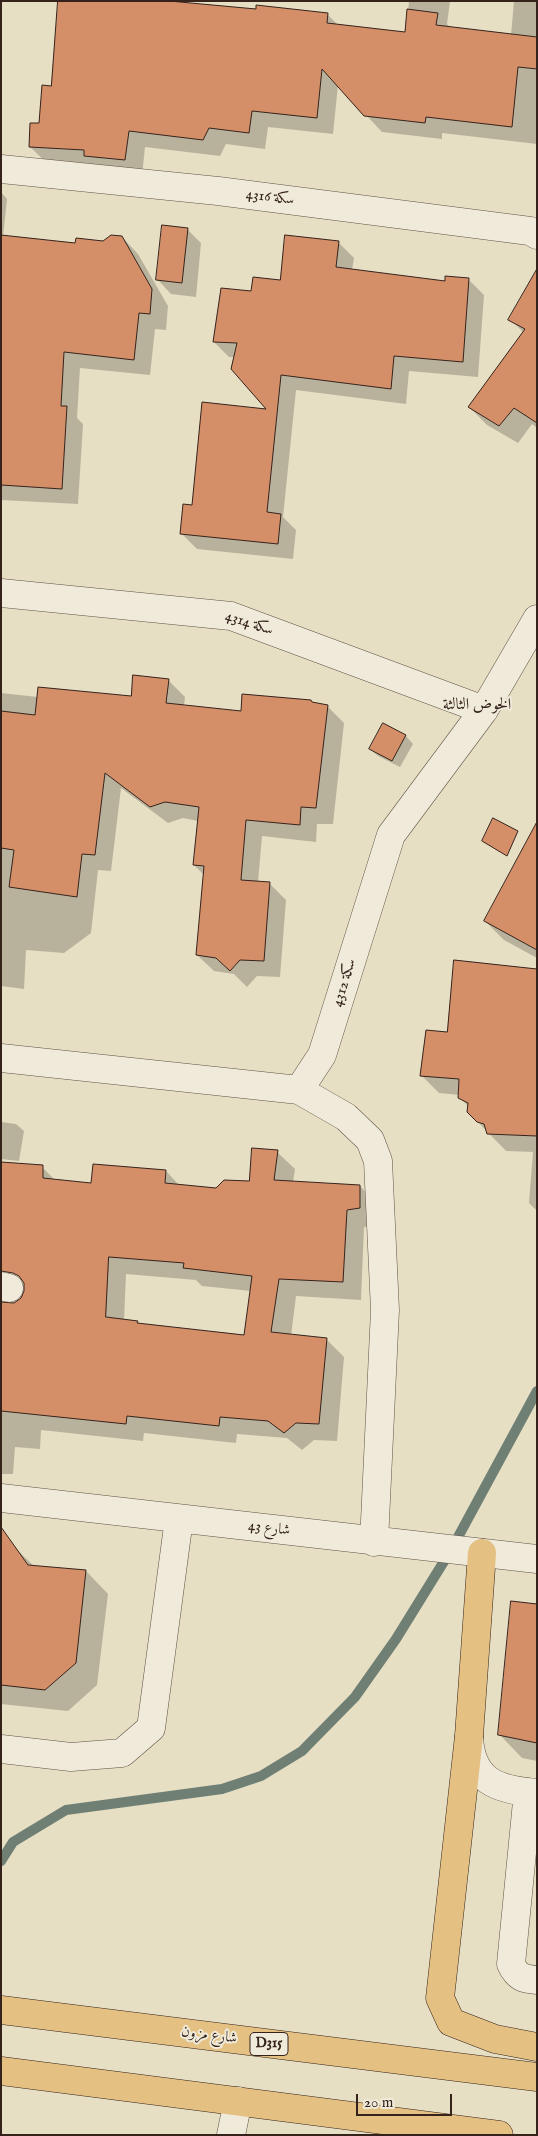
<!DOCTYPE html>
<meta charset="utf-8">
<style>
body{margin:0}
#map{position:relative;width:538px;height:2136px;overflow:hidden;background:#e7dfc4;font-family:"IM FELL English",serif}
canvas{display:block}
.frame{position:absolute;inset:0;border:2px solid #34221b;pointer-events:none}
.scale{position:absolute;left:356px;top:2094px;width:96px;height:22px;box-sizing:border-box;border:2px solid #34221b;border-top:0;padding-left:6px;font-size:15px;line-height:18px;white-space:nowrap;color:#34221b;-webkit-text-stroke:4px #efead9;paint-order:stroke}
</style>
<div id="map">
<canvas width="538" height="2136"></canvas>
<div class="frame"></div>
<div class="scale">20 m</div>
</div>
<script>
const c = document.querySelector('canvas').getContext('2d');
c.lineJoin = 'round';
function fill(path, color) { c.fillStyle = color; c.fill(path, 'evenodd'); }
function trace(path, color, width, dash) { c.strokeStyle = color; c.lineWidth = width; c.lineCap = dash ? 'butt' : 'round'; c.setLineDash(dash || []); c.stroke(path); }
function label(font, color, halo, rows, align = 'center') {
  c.font = font + ' "IM FELL English",Amiri,serif'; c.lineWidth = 4; c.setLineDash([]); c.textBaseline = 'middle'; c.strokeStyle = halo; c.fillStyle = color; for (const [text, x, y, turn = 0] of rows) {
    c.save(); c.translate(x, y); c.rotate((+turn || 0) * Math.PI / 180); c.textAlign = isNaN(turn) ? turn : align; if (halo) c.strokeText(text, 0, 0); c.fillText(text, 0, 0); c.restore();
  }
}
const shadow = new Path2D(`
 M409,1H450L447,24L451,28L511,35L514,1H537V144L442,133V139L382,132L338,85L333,134L268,127L265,149L226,144L220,156L145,147L142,176L47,163L30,147L52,87L327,14L338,25L406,33Z
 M1,192L7,199L3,237L76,244L103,243L122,237L138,254L168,306L166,330L155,329L150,375L80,368L77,418L83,424L78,504L1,500Z
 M187,229L201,243L196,297L171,294L157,279Z
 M338,242L354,258L352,270L446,282L469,280L484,295L478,377L409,371L406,404L296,390L283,517L296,530L293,559L197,549L182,534L193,506L270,410L235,357H229L214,342L252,293L281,282Z
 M537,277V428L532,424L518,443L487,425L469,407L524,333L510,319Z
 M168,680L185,697L184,706L242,713L313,704L327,706L344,723L333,824H317L316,842L262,836L258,882L269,883L286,900L280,977L257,976L247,987L234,974L214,971L197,955L204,875L194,865L198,821L183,818L168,823L121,788L111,871L98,870L91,933L64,953L26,950L24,989L1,986V693L38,697H132Z
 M383,724L406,736L413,744L400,767L378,756L370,749Z
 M537,854V958L504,940L485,921Z
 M537,970V1211L529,1203L533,1152L506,1151L477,1121L469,1107L460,1098V1095L439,1093L421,1075L448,1034Z
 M1,1122L16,1124L24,1131L19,1161L1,1159Z
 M277,1152L295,1169L293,1182L360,1186L377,1204V1225L364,1227L361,1300L296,1296L291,1336L326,1339L344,1357L337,1441L314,1440L302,1450L287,1438L237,1434L236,1443L144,1433L143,1441L41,1430L40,1449L15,1447L13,1474H1V1304H13L21,1300L25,1293L24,1281L16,1273L42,1167L56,1181L92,1184L166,1171L180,1186L217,1189L250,1182ZM126,1274L196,1280L202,1286L251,1291L245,1336L140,1325L137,1322L124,1321Z
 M1,1545L13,1546L34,1566L86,1571L108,1594L97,1685L68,1711L1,1704Z
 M537,1605V1761L522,1758L500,1735Z`);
const stream = new Path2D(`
 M1,1861L13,1842L66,1810L222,1789L261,1776L302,1751L355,1697L396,1639L451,1550L537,1391`);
const building = new Path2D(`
 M58,1H169L256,9V5L328,13L327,23L405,32L407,9L438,13L436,25L537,37V69L518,67L512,127L426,117L425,123L364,116L322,69L317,118L252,111L249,133L209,128L203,140L129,131L125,160L84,156V150L29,147L30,123H39L42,85L51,86Z
 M162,225L188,228L182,283L156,280Z
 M1,235L75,243L76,238L103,241L111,235L122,236L152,289L150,314L139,313L134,360L64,352L61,406H67L62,489L1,485Z
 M285,235L339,241L336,267L445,281V276L469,278L463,362L394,356L391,389L281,375L267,512L281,514L278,544L180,534L183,504L192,505L202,402L266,409L231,369L237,343L213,342L221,288L251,291L253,277L280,280Z
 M537,269V423L514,408L499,426L468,407L525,329L508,320Z
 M133,675L169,679L166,703L241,711L242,694L311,700L312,702L328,705L316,808L301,807L300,825L246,820L241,880L270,882L264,961L240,960L230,971L216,958L196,955L204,866L193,865L199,807L165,802L150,807L105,773L95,855L82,854L77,897L9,887L14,850L1,848V711L35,715L38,687L131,696Z
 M383,723L406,735L392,761L369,749Z
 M493,818L518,831L507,856L482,841Z
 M537,822V950L484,921Z
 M454,960L537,969V1136L487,1134L484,1124L477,1122L467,1112L468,1103L458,1098L459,1079L420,1076L426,1030L447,1032Z
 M252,1148L278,1150L274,1180L360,1185V1208L347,1210L343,1282L279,1279L271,1332L327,1338L319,1424L296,1423L284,1433L268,1421L220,1417L219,1426L127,1416L126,1424L1,1411V1302L14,1303L21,1298L24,1291V1283L19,1276L13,1273L1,1271V1162L43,1165V1178L91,1183L93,1164L166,1170L165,1183L216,1188L224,1180L249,1181ZM109,1257L184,1263L183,1268L252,1276L244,1335L137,1323L138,1321L106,1317Z
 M1,1527L28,1565L86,1570L76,1663L45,1690L1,1685Z
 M511,1601L537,1604V1743L498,1735Z`);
const minor = new Path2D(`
 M1,169L218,191L530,231L537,235
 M1,593L231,616L484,710
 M1,1058L299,1090L346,1117L370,1140L378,1161L385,1310L374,1542
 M299,1090L322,1055L391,835L484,710L537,619
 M1,1286L9,1288
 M1,1498L537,1559
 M469,1737C471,1781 497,1790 537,1793
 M1,1749L71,1757L122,1753L151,1728L179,1519
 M528,1792L511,1964C517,1977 523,1979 537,1980
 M231,2135L238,2101`);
const major = new Path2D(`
 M482,1553L469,1736L440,1998L451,2022L495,2039L537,2047
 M1,2010L537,2077
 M1,2071L499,2135`);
const shields = [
 [269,2044,38]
];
const shieldNames = [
 ["D315",269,2044]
];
const streetNames = [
 ["سكة 4316",270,198,7],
 ["سكة 4314",249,624,18],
 ["سكة 4312",345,983,-73],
 ["شارع 43",269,1529,7],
 ["شارع مزون",209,2036,7]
];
const neighbourhoodNames = [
 ["الخوض الثالثة",477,706]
];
fill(shadow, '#0003');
trace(stream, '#6f7f74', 10);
fill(building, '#d48f68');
trace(building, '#34221b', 1);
trace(minor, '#615145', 29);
trace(major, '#34221b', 29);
trace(minor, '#efead9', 28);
trace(major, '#e4c082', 28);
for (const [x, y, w] of shields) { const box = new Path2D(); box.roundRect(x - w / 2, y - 11.5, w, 23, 4); c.fillStyle = '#efead9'; c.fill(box); trace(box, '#34221b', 1); }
label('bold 14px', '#34221b', null, shieldNames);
label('15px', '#34221b', '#efead9', streetNames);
label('16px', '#34221b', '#efead9', neighbourhoodNames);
</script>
